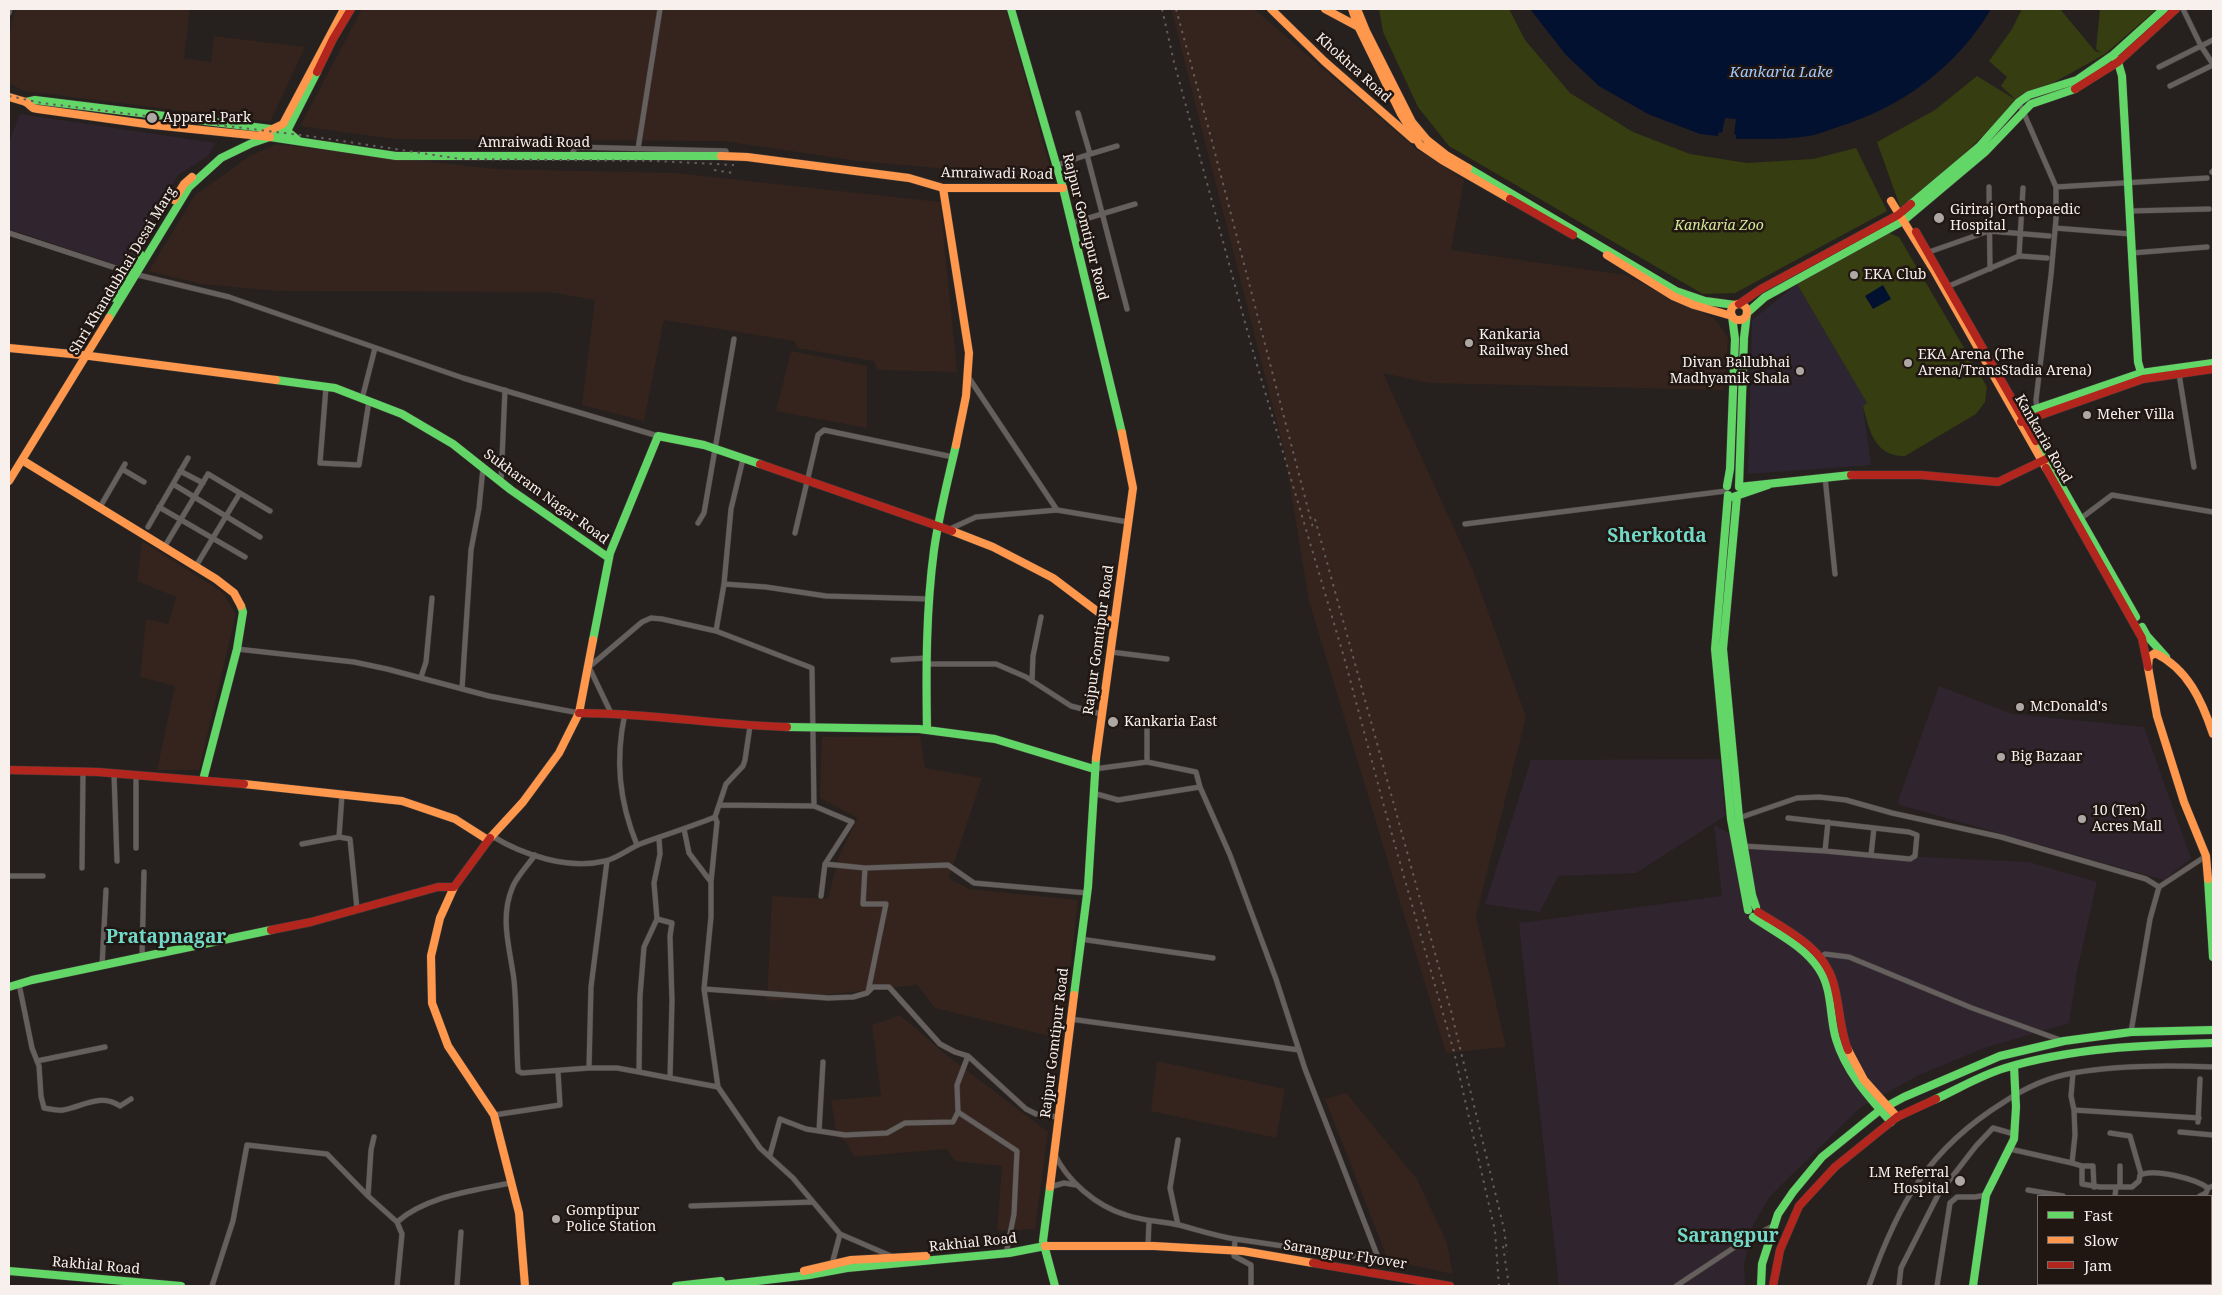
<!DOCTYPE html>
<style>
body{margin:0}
#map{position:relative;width:2222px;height:1295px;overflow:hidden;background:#26211e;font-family:"Noto Serif",serif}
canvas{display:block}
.frame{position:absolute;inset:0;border:10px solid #f7f0ec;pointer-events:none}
.legend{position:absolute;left:2037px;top:1195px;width:175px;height:90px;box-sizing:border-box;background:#201612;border:1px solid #766d69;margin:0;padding:6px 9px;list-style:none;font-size:15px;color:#f7f0ec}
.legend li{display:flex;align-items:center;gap:10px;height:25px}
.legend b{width:25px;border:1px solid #766d69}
</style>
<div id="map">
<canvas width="2222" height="1295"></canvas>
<div class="frame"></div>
<ul class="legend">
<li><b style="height:6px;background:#63d668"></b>Fast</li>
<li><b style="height:6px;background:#ff974d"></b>Slow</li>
<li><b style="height:6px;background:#b3261e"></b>Jam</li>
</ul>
</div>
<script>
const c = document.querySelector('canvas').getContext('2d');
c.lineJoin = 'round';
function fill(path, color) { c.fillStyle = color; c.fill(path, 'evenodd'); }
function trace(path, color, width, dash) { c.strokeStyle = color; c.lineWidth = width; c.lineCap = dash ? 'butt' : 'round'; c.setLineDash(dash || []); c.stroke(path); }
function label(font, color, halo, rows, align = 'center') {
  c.font = font + ' "Noto Serif",serif'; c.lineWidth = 5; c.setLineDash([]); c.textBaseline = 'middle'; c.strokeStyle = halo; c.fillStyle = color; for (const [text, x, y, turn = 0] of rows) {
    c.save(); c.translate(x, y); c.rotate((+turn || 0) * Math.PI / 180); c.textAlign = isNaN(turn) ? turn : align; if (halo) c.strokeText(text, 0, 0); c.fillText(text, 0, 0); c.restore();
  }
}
const commercial = new Path2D(`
 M20,114L215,143L208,156L178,175L126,268L9,229V143Z
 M1939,686L2012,714L2144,727L2191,858L2164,880L1897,804Z
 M1720,759L1725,816L1636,873L1558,876L1540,912L1485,904L1531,760Z
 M1714,825L1756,848L1792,846L1858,854L2029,862L2097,882L2077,971L2069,1023L1984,1048L1919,1075L1861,1107L1770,1196L1753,1225L1744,1264L1745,1286H1559L1519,923L1722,896Z`);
const built = new Path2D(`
 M15,9H190L184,58L211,62L214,36L305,47L270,122L24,91L9,83V37Z
 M362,9H1006L1053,178L857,161L724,141L393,139L300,126Z
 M1171,9H1254L1416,149L1464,180L1451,250L1625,275L1715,319L1728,338L1724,390L1429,383L1383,373L1473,570L1526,717L1476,916L1506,1047L1446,1053L1309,601L1284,450Z
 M276,144L494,169L676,173L940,202L957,372L877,370L874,361L797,348L794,341L664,320L644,421L582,405L595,300L549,292L277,291L201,284L149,271L195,195L250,156Z
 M791,351L867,366V428L776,411Z
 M142,541L222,592L236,614L199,770H157L175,686L140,677L146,619L168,624L176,597L137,581Z
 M920,736L925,768L982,778L949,878L969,889L1078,900L1062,1039L935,1008L917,985L767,1001L772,896L828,899L839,856L858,818L820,798L822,737Z
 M900,1015L944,1053L1048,1132L1035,1229L997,1231L1002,1166L955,1161L946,1149L854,1157L846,1141L837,1137L831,1100L881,1096L872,1025Z
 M1157,1061L1285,1089L1276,1138L1151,1111Z
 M1346,1093L1417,1179L1447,1243L1453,1274L1388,1260L1325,1099Z`);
const education = new Path2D(`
 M1797,284L1867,403L1863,406L1871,465L1748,474L1752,320Z`);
const green = new Path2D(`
 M1379,9H1509L1525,40L1570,93L1633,132L1690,154L1747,163L1813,159L1856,148L1887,211L1735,293L1703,294L1449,146L1418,107L1383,32Z
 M2022,9H2060L2095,51L2101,53L2096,49L2100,9H2157L2105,54L2019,102L1902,212L1877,142L1935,110L1977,76L2016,100L2001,86L2007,77L1989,61L2012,29Z
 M1889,233L1899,237L1987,387L1985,402L1976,414L1905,456C1875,457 1869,430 1863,406L1867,403L1797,284Z`);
const water = new Path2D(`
 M1530,9H1991C1957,67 1902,107 1838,127C1828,130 1819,134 1809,136C1785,140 1760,139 1736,139V135L1734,134L1736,119L1725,118L1722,133L1719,132L1718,136L1700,134L1648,114L1599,86L1566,55Z
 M1883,285L1891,299L1873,309L1865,296Z`);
const street = new Path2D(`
 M2183,9L2201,46L2213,64
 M9,13L10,9
 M2159,67L2213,40
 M2170,86L2213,65
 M2019,102L2056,187V219L2051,275L2036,400L2037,408
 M1078,113L1090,154
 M638,149L660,9
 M572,155L575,147L726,151L727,156
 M1087,155L1117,146
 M1057,165L1087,155L1127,309
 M2212,172L2213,171
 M1989,187L1990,269
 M2056,187L2207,178
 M1989,208L2055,213
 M2130,211L2209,209
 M1072,223L1135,204
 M2055,228L2131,234
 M9,233L134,274L229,297L463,378L658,436
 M1929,252L1989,231L2049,236
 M2132,253L2207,247
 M2019,256L2023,188
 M1949,286L2019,256L2047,258
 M2179,374L2194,467
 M969,378L1057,510
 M326,387L320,463L359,465L369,401
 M362,399L375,348
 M122,469L144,482
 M180,471L203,483
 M1825,477L1835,574
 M501,482L505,390
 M173,484L260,537
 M100,507L125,464
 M159,507L245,557
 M2080,519L2112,495L2213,512
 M698,523L704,513L734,339
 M1465,524L1726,491
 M148,527L188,458
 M950,529L976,517L1057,510L1128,522
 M795,533L818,435L824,430L953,457
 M165,546L208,474L270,511
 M196,566L240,493
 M724,584L731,509L743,459
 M716,631L724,584L766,587L826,596L930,599
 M237,649L354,662L387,669L489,696L579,713
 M1111,652L1167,659
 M893,660L927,658
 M927,664H996L1026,677L1071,706L1101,714
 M421,677L426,662L432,598
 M1032,681L1033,656L1041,617
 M462,689L471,550L479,508L483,468
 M611,713L589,667L642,622L651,618L662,619L716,631L812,668L814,806L852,822L825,864L821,896
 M625,713C615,760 619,801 637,845
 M1147,724V762L1196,772L1200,787
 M1094,769L1147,762
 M114,774L117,861
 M1093,793L1118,800L1200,787L1230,855L1276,979L1305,1069L1379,1260L1235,1239
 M719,805L814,806
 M715,817L717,822L711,882V917L704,989L718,1087L760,1148L793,1178L840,1234L891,1256
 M1736,819L1797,798L1819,797L1846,800L1892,813L2001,837L2146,879L2159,887L2206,856
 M684,829L689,853L711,882
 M492,836C523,855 568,870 605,861C618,858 628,849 640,844C665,835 690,827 715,817L726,784L743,766L745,760L750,726
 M339,837L342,795
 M659,838L660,854L654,883L657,919L672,923L670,936L672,1001L670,1078L718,1087
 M302,844L339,837L350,839L357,909
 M1743,846L1825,851L1910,859L1915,856L1917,835L1909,832L1788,818
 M136,848V775
 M1825,851L1828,822
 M535,855C528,865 518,875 513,886C499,918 510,948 514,980C517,1010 516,1041 518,1071L522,1073L589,1068L591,987L607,861
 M1871,855L1874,828
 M825,864L865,868L863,904H886L868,992
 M82,868L83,772
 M865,868L948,865L974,883L1087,893
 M9,876H43
 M1080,939L1213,958
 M142,958L144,872
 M1819,958L1825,954L1849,957L1972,1008L2063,1041
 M102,966L106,890
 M19,984L32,1048L39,1066L41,1096L44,1108C50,1109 57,1111 63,1110C84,1106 100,1093 120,1106L131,1099
 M704,989L828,998L853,997L867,993L873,987H889L940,1044L955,1052L968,1056L1026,1109L1036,1114L1058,1117
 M1070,1019L1299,1050
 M2131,1032L2150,919L2159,887
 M968,1056L957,1085L958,1112L1017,1151L1014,1214L1007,1249
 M37,1061L105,1047
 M589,1068H617L639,1072L640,996L644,947L657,919
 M639,1072L670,1078
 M2073,1073L2071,1096L2074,1110L2075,1135L2072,1163L2082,1166V1184L2100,1187H2132L2139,1181L2140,1175C2154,1168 2196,1179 2208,1188
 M2074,1110L2199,1118
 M494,1115L560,1105L558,1072
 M2198,1122L2200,1079
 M819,1131L823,1062
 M2180,1132L2213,1135
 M2110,1133L2130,1136L2141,1174
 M374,1137L371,1150L368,1196L397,1222L402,1234L397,1286
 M2010,1149L2072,1163
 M1054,1153C1067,1181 1096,1206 1126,1215C1143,1221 1161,1221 1179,1225C1198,1230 1216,1236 1235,1239L1234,1256L1251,1265V1286
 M770,1155L780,1119L806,1129L845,1135L887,1133L905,1123L953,1122L958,1112
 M2082,1166H2093L2094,1187
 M1050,1187L1064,1183L1076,1185
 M2120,1187V1166
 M2028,1190L2063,1196
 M2115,1196L2116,1187
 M2200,1196L2206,1193L2208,1188L2213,1186
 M691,1206L813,1202
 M397,1222C427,1196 472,1191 510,1183
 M1178,1225L1170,1188L1178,1140
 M1148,1246L1149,1221
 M832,1264L840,1234
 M2098,1284H2102
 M2159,1284L2160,1286
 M212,1286L233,1221L247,1145L327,1154L368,1196
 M457,1286L461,1232
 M1676,1286L1744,1241L1773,1226
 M1869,1286C1898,1204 1928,1149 2004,1102C2025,1088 2049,1077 2073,1073C2118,1065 2168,1065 2213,1067
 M1899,1286L1901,1268L1938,1195L1976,1146L1993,1128L2014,1134
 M1937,1286L1950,1203L1957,1197H1975L1986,1195
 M2045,1286V1284
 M2090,1286V1284`);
const fast = new Path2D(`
 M1011,9L1063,188L1122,433
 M2114,57L2118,62L2122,76L2138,362L2143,379
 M26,102L35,100L287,131L299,141
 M270,137L396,156H721
 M1468,168L1676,291L1705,301L1735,305
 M1911,204L1980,146L2019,102L2029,95L2077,80L2113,55L2164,9
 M114,298L140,254
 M1747,313L1744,338L1739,487L1851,475
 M1747,313L1765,297L1903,221L1985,152L2031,104L2075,89
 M109,318L189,187L221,158L252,143L287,131L317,72
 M276,380L335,388L402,414L453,444L511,490L609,558
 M2018,415L2141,373L2213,363
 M2036,441L2136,617
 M1727,486L1730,469L1735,339L1732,316
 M1728,495L1715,649L1731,819L1748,910
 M1737,496L1723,649L1739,818L1752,895L1756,907
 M1733,497L1768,485
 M2142,627L2147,636L2166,657
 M593,640L610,553L658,436L704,445L760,464
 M787,727L919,729L995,739L1094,769
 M927,730C926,670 926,610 934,550C939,514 948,480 956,445
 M203,780L237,649L243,612L241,606
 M2208,879L2213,957
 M1753,917C1776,933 1803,945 1819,969C1833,990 1829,1016 1836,1039C1846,1072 1869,1097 1891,1122
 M9,987L32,980L271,930
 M1074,995L1088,887L1096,758
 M1936,1099C1958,1089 1981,1075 2005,1068C2072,1048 2143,1045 2213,1043
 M1050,1187L1043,1241L1055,1286
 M9,1271L181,1286
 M676,1286L721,1281
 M714,1286L809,1275L847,1268L1009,1253L1045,1246
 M1761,1286L1762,1264L1778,1214L1793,1192L1822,1157L1880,1110L1904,1097L2000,1056L2064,1041L2131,1032L2213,1030
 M1973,1286L1986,1195L2014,1139L2016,1107L2014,1066`);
const slow = new Path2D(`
 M1271,9L1324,61L1413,139
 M1325,9L1366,31L1412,122L1427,140L1446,155L1468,168
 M1352,9L1358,26
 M1357,9L1366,31
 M1358,26L1401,114L1420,145L1442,160L1510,199
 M9,97L26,102L33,108L38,109L153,125L270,137
 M260,135L283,124L344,9
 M721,156L747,157L909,178L943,188H1063
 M943,188L969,353L966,396L956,445
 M174,200L184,184L192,177
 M1891,201L1935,272L2046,468
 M1607,255L1673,296L1694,305L1732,316
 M1731 312a8 8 0 1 1 16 0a8 8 0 1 1-16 0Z
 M9,348L82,355L276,380
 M22,460L216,579L234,593L241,606
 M9,481L109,318
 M952,531L993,547L1053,578L1114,624
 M1096,758L1133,488L1122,433
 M244,784L402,801L455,819L488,840
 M490,838L523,802L559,753L579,713L593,640
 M2208,879L2206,856L2184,802L2157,716L2148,667L2149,657L2155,653C2188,669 2202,701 2213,734
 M454,887L440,918L431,956L432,1003L448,1046L494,1115L519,1213L525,1286
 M1848,1050L1864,1080L1897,1117
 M1050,1187L1074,995
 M1045,1246H1154L1243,1251L1313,1263
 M804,1271L851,1260L926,1256`);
const jam = new Path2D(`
 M317,72L333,39L351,9
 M2075,89L2118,62L2176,9
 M1510,199L1573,235
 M1916,232L2036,441
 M1739,304L1761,289L1898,215L1911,204
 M2021,422L2143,379L2213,369
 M760,464L952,531
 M2046,468L2142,638L2148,667
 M1851,475H1921L1998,482L2046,459
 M579,713C649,713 717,725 787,727
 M9,770L98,772L244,784
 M1758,912C1790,932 1827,949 1835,989C1840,1009 1840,1030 1848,1050
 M271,930L311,922L438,887H454L490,838
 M1313,1263L1450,1286
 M1773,1286L1780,1250L1799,1206L1835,1167L1897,1117L1936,1099`);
const rail = new Path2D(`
 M1162,9L1174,62L1252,348L1344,657L1385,810L1454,1052L1495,1231L1499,1286
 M1176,9L1209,130L1313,528
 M9,96L42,103L316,137L461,159L657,161L734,165
 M714,170L733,173
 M1315,519L1451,1011L1504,1229L1507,1252
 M1503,1246L1509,1286`);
const markers = [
 [152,118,6,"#aea8a4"],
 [1939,218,6,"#aea8a4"],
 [1854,275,5,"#aea8a4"],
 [1469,343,5,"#aea8a4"],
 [1908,363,5,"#aea8a4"],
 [1800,371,5,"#aea8a4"],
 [2087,415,5,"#aea8a4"],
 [2020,707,5,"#aea8a4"],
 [1113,722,6,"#aea8a4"],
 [2001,757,5,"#aea8a4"],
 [2082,819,5,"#aea8a4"],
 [1960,1181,6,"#aea8a4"],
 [556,1219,5,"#aea8a4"]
];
const streetNames = [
 ["Khokhra Road",1353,68,42],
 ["Amraiwadi Road",534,143],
 ["Amraiwadi Road",997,174,1],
 ["Rajpur Gomtipur Road",1085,227,76],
 ["Shri Khandubhai Desai Marg",123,271,-59],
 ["Kankaria Road",2043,439,60],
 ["Sukharam Nagar Road",546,497,36],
 ["Rajpur Gomtipur Road",1099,640,-82],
 ["Rajpur Gomtipur Road",1055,1043,-83],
 ["Rakhial Road",973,1243,-6],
 ["Sarangpur Flyover",1345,1255,9],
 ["Rakhial Road",96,1266,5]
];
const poiNames = [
 ["Apparel Park",163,118],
 ["Giriraj Orthopaedic",1950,210],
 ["Hospital",1950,226],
 ["EKA Club",1864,275],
 ["Kankaria",1479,335],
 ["Railway Shed",1479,351],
 ["EKA Arena (The",1918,355],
 ["Arena/TransStadia Arena)",1918,371],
 ["Divan Ballubhai",1790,363,"right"],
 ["Madhyamik Shala",1790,379,"right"],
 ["Meher Villa",2097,415],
 ["McDonald's",2030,707],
 ["Kankaria East",1124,722],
 ["Big Bazaar",2011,757],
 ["10 (Ten)",2092,811],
 ["Acres Mall",2092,827],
 ["LM Referral",1949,1173,"right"],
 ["Hospital",1949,1189,"right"],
 ["Gomptipur",566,1211],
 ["Police Station",566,1227]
];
const parkNames = [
 ["Kankaria Zoo",1719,226]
];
const waterNames = [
 ["Kankaria Lake",1781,73]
];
const districtNames = [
 ["Sherkotda",1657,537],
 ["Pratapnagar",166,938],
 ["Sarangpur",1728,1237]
];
fill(commercial, '#30242f');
fill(built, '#34241d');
fill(education, '#2d2532');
fill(green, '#363d10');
fill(water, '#031130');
trace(street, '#413c3a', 6);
trace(fast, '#413c3a', 9);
trace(slow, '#413c3a', 9);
trace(jam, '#413c3a', 9);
trace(street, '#65605e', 5);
trace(fast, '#63d668', 8);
trace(slow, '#ff974d', 8);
trace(jam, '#b3261e', 8);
trace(rail, '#625d5b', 2, [2.5, 5]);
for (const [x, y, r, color] of markers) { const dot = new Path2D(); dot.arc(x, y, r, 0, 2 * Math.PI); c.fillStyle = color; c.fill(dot); trace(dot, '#201612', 2); }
label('14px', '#f7f0ec', '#201612', streetNames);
label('14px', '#f7f0ec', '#201612', poiNames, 'left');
label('italic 14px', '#d4e795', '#201612', parkNames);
label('italic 15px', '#a1c8fc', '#201612', waterNames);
label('bold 19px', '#72d9c9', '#201612', districtNames);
</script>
